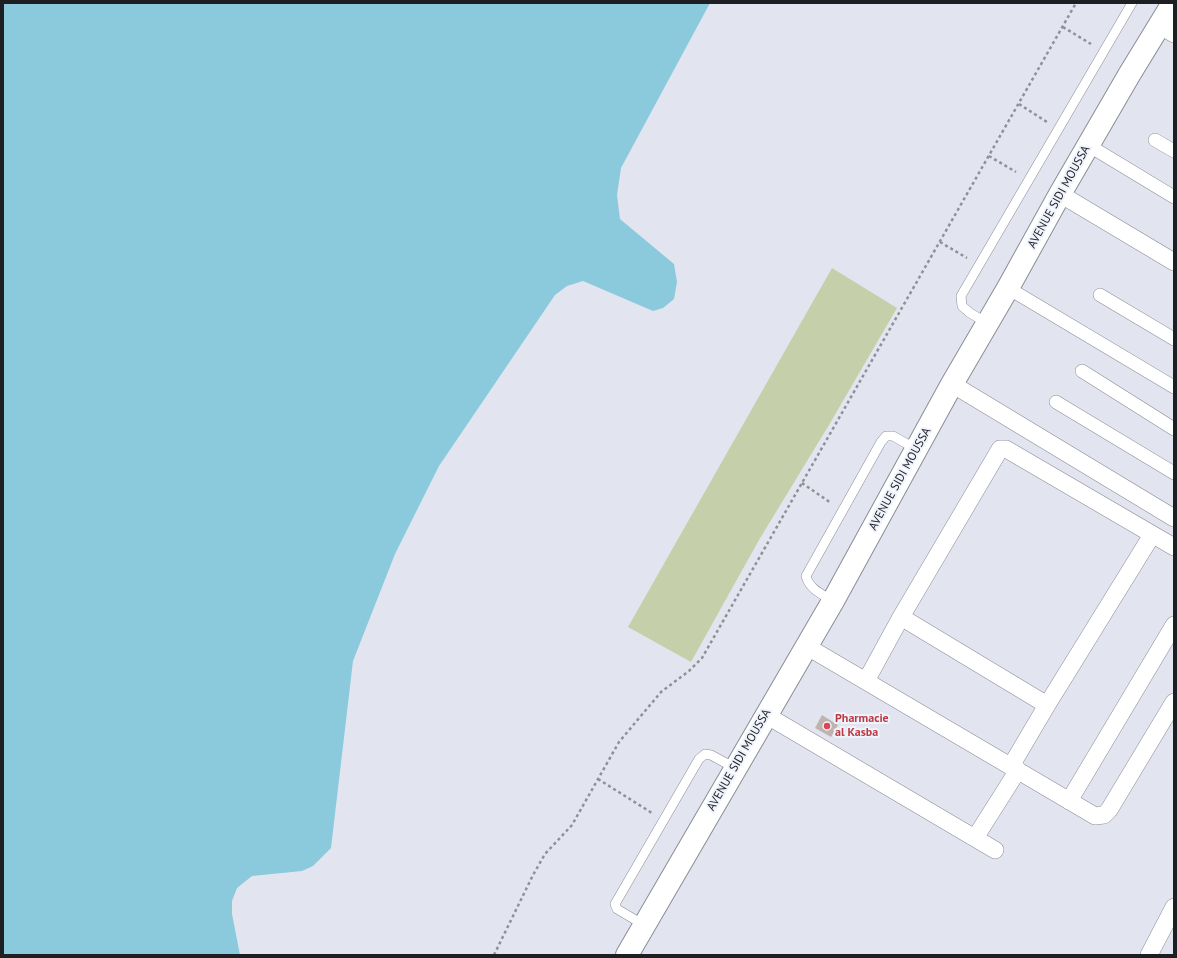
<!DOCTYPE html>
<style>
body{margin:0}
#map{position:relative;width:1177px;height:958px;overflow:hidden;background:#e2e5ef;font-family:"PT Sans",sans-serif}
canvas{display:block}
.frame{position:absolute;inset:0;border:4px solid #1e1f22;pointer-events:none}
</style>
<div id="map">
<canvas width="1177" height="958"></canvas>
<div class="frame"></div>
</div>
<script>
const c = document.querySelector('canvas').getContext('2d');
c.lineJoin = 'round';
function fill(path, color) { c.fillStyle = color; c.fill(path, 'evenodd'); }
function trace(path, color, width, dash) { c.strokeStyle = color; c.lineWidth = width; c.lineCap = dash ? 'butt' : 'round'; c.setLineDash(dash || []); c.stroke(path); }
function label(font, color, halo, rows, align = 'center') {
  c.font = font + ' "PT Sans",sans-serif'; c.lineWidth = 4; c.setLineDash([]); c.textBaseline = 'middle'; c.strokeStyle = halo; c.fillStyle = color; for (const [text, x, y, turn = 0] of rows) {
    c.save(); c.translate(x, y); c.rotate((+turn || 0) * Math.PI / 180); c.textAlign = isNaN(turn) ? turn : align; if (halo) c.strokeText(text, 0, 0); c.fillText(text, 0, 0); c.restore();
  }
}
const green = new Path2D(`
 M832,268L897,308L829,425L759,540L691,662L628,627Z`);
const water = new Path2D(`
 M3,3H710L621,168L617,195L620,219L674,264L677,282L674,299L663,308L653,311L583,281L567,286L555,295L439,466L395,554L353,661L331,848L313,866L302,871L252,876L237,888L232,901V914L240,955H3Z`);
const building = new Path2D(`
 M822,715L838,725L831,737L815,728Z`);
const path = new Path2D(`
 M1063,27L1091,44
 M1019,104L1047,122
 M989,156L1016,172
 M940,242L967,258
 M802,483L831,503
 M598,779L652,813
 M494,955L533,875L545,854L572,825L619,742L661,692L689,671L702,658L1076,3`);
const service = new Path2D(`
 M987,323L970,313L962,306L961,296L1132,3
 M833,601C822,594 809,589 806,576L881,442L886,436H893L916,449
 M644,925L617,909L615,904L699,759L705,754L711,755L735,768`);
const pedestrian = new Path2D(`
 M1155,140L1174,151
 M1088,145L1174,197
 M1008,288L1174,387
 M1100,295L1174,339
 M1082,371L1174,429
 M1056,402L1174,473`);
const minor = new Path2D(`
 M1159,25L1174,34
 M1060,194L1174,262
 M952,384L1174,518
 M901,617L1047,705
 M806,646L1095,816L1104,815L1109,810L1174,702
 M866,681L901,617L1000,449H1006L1174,547
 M766,715L995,850
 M1011,766L1047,705L1152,535
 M1069,801L1174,625
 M975,838L1018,770
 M1149,955L1174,907`);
const tertiary = new Path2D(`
 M627,955L833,601L952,384L1008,288L1060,194L1129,75L1173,3`);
const markers = [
 [827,726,4,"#e0444e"]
];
const streetNames = [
 ["AVENUE SIDI MOUSSA",1059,197,-61],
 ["AVENUE SIDI MOUSSA",900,479,-61],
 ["AVENUE SIDI MOUSSA",739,760,-60]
];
const healthNames = [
 ["Pharmacie",835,719],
 ["al Kasba",835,733]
];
fill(green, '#c5d0aa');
fill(water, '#8bcadc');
fill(building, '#beb4af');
trace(service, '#8a8d96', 10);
trace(pedestrian, '#8a8d96', 14);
trace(minor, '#8a8d96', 18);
trace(tertiary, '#8a8d96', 24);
trace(path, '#8f9198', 2.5, [3, 3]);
trace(service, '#fff', 9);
trace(pedestrian, '#fff', 13);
trace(minor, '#fff', 17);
trace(tertiary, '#fff', 22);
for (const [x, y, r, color] of markers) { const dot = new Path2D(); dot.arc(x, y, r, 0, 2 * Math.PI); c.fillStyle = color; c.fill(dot); trace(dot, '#eff3fc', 1.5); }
label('12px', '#1e1f22', '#eff3fc', streetNames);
label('bold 12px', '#be3a42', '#eff3fc', healthNames, 'left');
</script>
